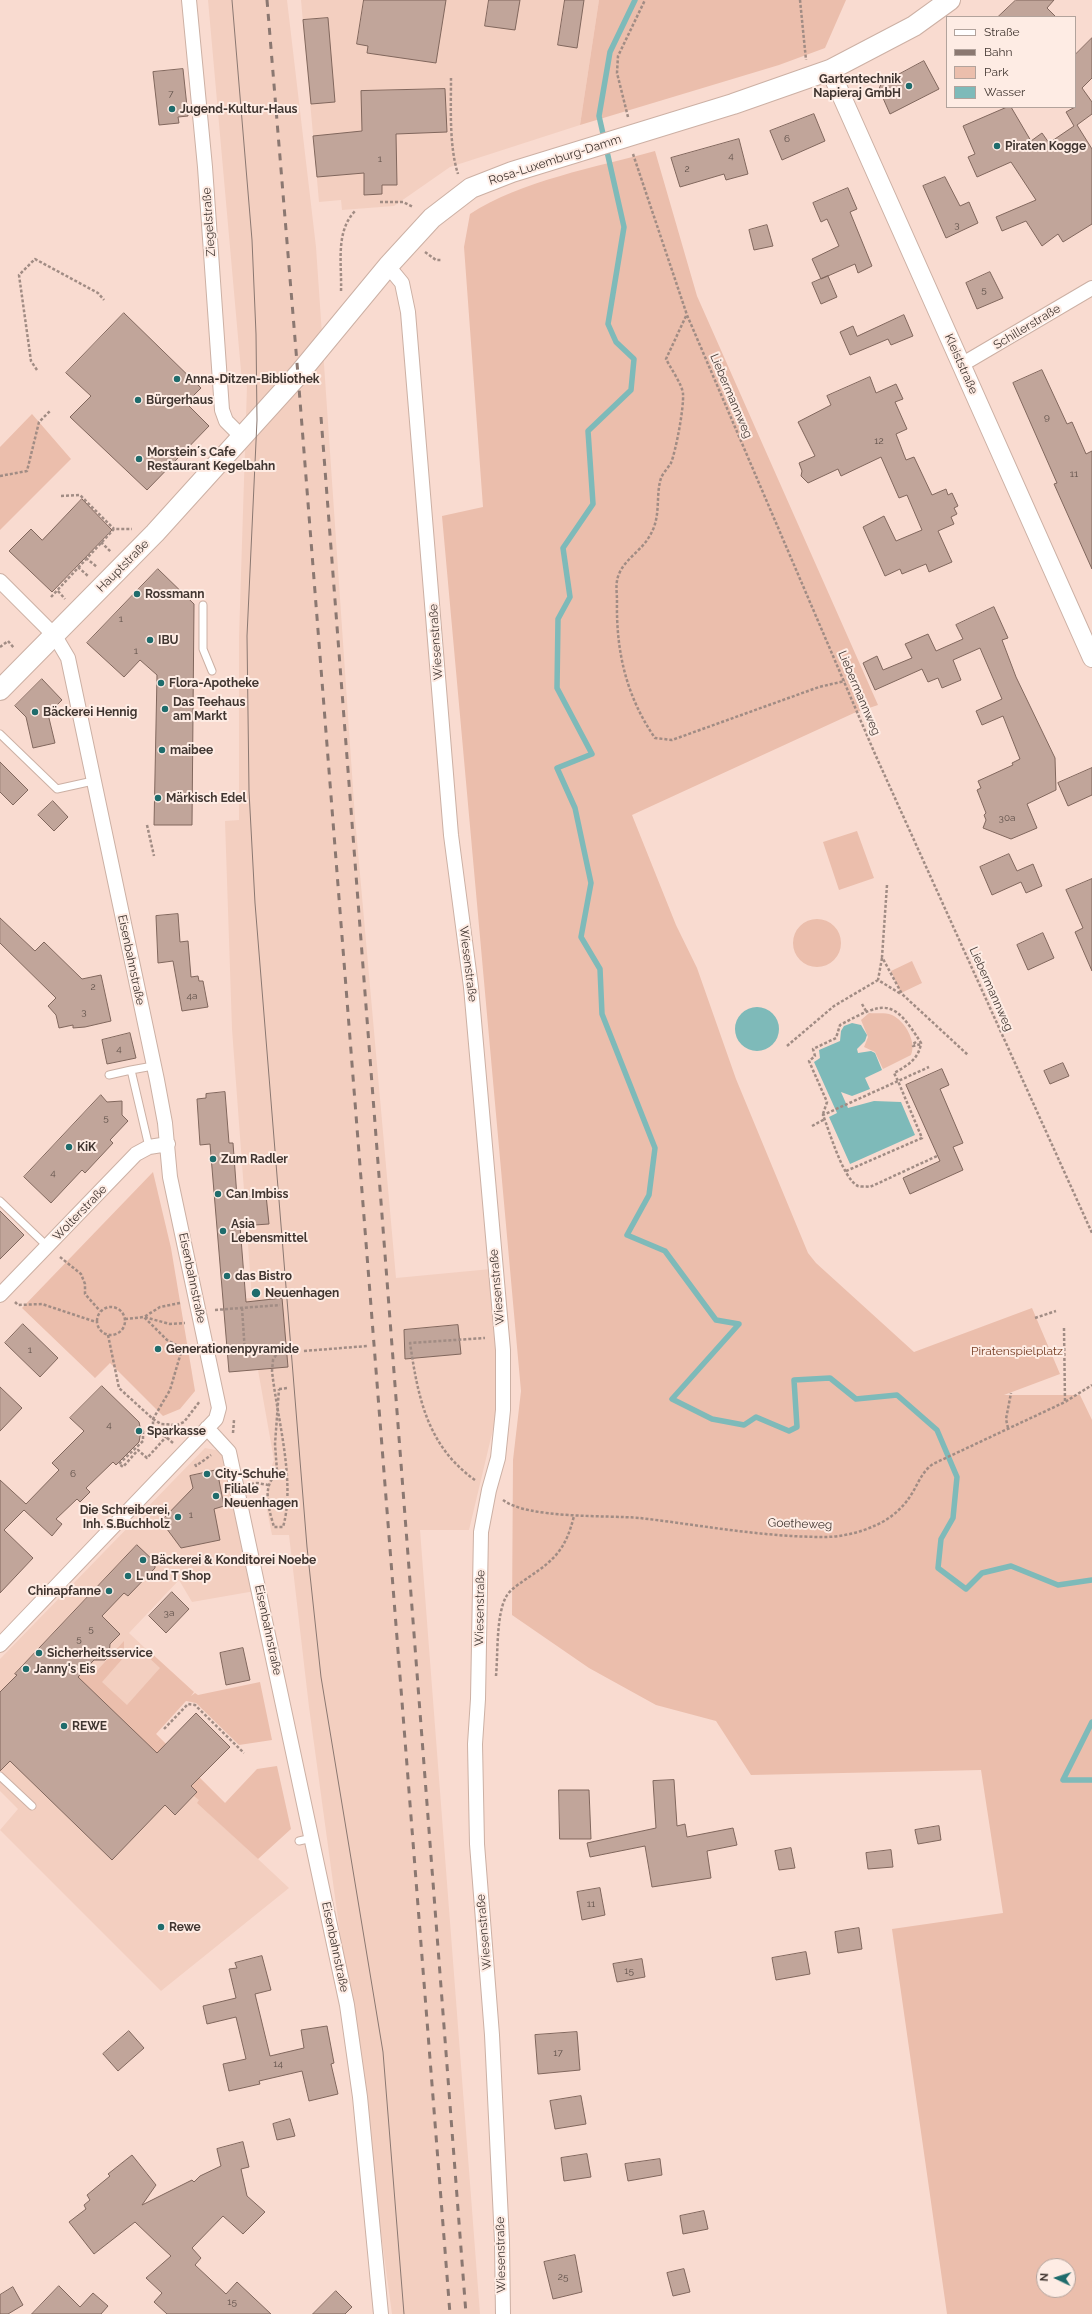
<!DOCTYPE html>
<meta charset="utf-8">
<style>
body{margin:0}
#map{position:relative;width:1092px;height:2314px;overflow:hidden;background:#f9dbd0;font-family:Raleway,sans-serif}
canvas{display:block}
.legend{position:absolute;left:946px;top:16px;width:130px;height:92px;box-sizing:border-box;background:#feece4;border:1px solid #b2a39c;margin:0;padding:5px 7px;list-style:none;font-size:12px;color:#413631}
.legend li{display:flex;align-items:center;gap:8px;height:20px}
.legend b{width:20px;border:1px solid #b2a39c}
.north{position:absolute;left:1036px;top:2258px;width:40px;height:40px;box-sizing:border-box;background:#feece4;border:1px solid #b2a39c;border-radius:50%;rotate:274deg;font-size:11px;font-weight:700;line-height:16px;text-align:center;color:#413631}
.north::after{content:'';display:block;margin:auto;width:14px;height:18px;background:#1f6c6c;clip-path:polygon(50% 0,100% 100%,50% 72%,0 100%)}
</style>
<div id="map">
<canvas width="1092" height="2314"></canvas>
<ul class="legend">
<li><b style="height:5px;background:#fff"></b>Straße</li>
<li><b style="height:5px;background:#8b7871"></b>Bahn</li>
<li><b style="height:11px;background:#ebbeac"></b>Park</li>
<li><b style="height:11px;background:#7ebab9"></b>Wasser</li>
</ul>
<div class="north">N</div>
</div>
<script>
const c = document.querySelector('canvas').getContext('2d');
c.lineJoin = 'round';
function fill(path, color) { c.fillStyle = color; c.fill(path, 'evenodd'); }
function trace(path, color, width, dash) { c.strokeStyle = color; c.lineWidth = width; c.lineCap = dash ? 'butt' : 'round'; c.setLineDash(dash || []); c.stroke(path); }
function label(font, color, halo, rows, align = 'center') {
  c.font = font + ' Raleway,sans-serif'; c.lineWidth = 4; c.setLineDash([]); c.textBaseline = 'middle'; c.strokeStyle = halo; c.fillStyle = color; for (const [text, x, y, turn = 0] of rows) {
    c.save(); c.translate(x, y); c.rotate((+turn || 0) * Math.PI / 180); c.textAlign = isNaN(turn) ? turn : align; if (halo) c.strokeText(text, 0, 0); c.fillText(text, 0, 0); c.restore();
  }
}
const built = new Path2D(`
 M208,0H287L316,247L355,818L396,1278L491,1269L495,1345V1421L469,1530H420L480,2314H392L309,1707L289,1535H272L266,1505L270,1471L274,1460L258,1370L229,1372L223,1300L252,1298L232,1029L225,821L239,820V637L247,386L242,382Z
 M301,0H599L580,125L450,167L394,206L342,210L341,200L319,202Z
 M205,1448L221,1451L225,1457L255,1591L192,1602L179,1580L129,1633L163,1665L156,1734L225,1803L212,1816L289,1888L161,1991L0,1830L18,1809L0,1791V1659Z`);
const green = new Path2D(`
 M599,0H846L825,48L779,65L580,125Z
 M655,151L697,296L878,705L854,713L632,815L676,925L697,968L736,1079L808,1253L816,1263L914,1352L1032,1308L1060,1374L1004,1395H1080L1092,1420V2314H947L892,1929L1003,1913L981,1770L751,1775L716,1721L656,1705L589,1668L512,1615L513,1460L521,1391L442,516L483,507L464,247L470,214C520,181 597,167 655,151ZM1044,2266H1068V2290H1044Z
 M32,414L71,459L0,530V447Z
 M857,831L874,878L839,890L823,842Z
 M793 943a24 24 0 1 1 48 0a24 24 0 1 1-48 0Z
 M912,961L922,983L901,993L891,971Z
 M869,1013C877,1014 884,1012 892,1015C905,1021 917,1042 911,1055L883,1069L875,1052L864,1047L868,1037L861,1020Z
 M153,1172L171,1248L195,1391L180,1409L163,1416L110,1363L95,1378L22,1308Z
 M124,1641V1657L102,1682L127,1705L160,1668L145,1654L148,1650L194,1692L191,1696L195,1693L198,1695L260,1682L272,1740L239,1745L196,1703L186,1701L156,1734L225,1803L257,1769L277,1766L291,1829L258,1859L197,1803L199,1800L194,1796L197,1792L78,1677L87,1668L94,1674Z`);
const water = new Path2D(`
 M735 1029a22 22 0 1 1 44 0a22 22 0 1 1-44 0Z
 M852,1023L861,1025L867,1035L865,1041L857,1049L858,1053L871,1051L875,1053L882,1070L865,1078L870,1089L852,1096L841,1092L848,1108L874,1101L901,1102L915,1135L850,1164L829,1117L837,1113L814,1062L820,1058L819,1050L840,1041L841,1031L844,1026Z`);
const stream = new Path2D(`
 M635,0L610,52L599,116L624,227L608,324L616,342L634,359L631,390L588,431L593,504L563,548L570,597L558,619L557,688L592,754L557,768L575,808L591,883L581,937L600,969L602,1014L655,1148L649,1195L627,1235L665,1251L716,1320L739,1324L672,1399L712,1419L744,1425L756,1417L789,1431L797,1427L794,1380L830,1378L856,1399L897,1395L937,1430L957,1477L953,1518L941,1539L938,1568L966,1589L982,1573L1011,1566L1058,1585L1092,1580
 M1092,1722L1063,1780H1092`);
const building = new Path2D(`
 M364,0H446L436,63L367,53L368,46L357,44Z
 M489,0H520L515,30L485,26Z
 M565,0H584L577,48L558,45Z
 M1016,0H1054L1047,8L1056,17H998Z
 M328,18L335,102L311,104L303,20Z
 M1092,38V78L1082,88L1092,102V114L1077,125L1092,149V224L1063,242L1058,234L1042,246L1026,221L1002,231L996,217L1036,200L1011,162L977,177L968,157L975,154L963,126L1007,107H1011L1031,141L1042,133L1049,143L1074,126L1066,112L1075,107V55Z
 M924,61L939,89L890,114L879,89L881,84Z
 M183,69L188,116L178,117L179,123L159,125L153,72Z
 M445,89L447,132L396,134L397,185H382V194L364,195V173L317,177L313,136L362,131L361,91Z
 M814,114L825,141L782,160L770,131Z
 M739,139L748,174L726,180L724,174L680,187L671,158Z
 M945,177L960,206L969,202L978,223L946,238L923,186Z
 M848,188L857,209L850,212L872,266L858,273L855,264L821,279L812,259L839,246L827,219L821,222L813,203Z
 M767,225L773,246L754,250L749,230Z
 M990,272L1003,298L977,309L966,283Z
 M828,276L837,297L821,304L812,283Z
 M124,313L201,388L186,403L209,426L147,490L70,417L91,396L66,373Z
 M904,315L913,336L891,345L888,339L850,355L840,332L853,326L857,336Z
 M1042,370L1067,424L1072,422L1086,454L1092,451V569L1054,484L1057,483L1013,383Z
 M870,377L876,393L896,384L903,399L895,402L907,429L896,434L906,460L914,457L932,495L946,489L948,495L952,493L958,506L954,508L957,514L951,517L954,524L938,531L952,562L929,572L926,564L902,574L900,569L885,576L863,527L884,516L896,541L922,530L907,495L899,498L881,457L841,476L838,469L808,483L801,476L802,471L799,463L815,456L798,422L831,405L827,396Z
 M82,499L112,530L52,592L9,551L31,529L42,540Z
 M158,569L194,604L192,825H154L157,675L140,660L124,677L87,643Z
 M994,607L1008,638L1002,640L1016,677L1055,758L1056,790L1027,804L1037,828L1011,839L983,828L986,820L984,815L986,813L979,795L977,790L981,788L978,781L1013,765L1012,763L1020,759L1003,716L982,725L976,711L1002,699L980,648L953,660L961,680L942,688L938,678L928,682L922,669L875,690L863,663L877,656L883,670L912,658L905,644L928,634L936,651L963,639L956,625Z
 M42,679L62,700L48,714L55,743L33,748L26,717L15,706Z
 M0,762L28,790L13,805L0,792Z
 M1092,768V795L1068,806L1058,783Z
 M53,801L68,817L54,831L38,815Z
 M1009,854L1017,871L1033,864L1042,886L1026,893L1021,882L992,895L980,867Z
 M1092,879V971L1075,932L1083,928L1066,890Z
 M178,914L180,942L188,941L191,977L198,976L199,981H203L208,1007L182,1011L173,961L158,963L156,916Z
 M0,918L35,951L44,942L82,979L101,975L111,1021L85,1027L73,1028V1025L59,1028L56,1015L48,1006L56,998L0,943Z
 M1043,933L1054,958L1028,970L1017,945Z
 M130,1033L136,1058L107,1064L102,1040Z
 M1063,1063L1069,1076L1050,1084L1044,1071Z
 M942,1069L949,1085L940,1089L963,1143L953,1147L963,1170L910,1194L903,1178L940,1161L906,1085Z
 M225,1092L229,1143H233L237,1197L266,1195L269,1224L240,1226L246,1302L282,1298L288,1367L229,1372L210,1144L200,1145L197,1099L206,1098V1094Z
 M101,1095L107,1102L122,1101V1115L128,1121L110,1140L113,1143L85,1173L82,1170L51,1203L24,1177Z
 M0,1211L24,1235L0,1259Z
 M23,1324L58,1358L40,1377L5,1343Z
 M458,1325L461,1354L405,1359L404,1330Z
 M102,1386L139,1422L141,1431L139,1442L116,1465L113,1462L86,1488L90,1492L80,1502L77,1499L56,1519L62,1524L52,1536L24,1510L4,1530L33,1558L0,1593V1480L26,1504L59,1470L52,1463L84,1431L70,1418Z
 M0,1387L22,1408L0,1431Z
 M217,1470L224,1506L214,1509L220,1540L181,1548L161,1521L193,1488L190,1476Z
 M137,1545L155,1562V1568L128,1596L124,1593L102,1616L120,1634L110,1644L109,1656L105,1660H94L78,1677L157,1753L196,1713L230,1747L191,1786L197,1792L175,1815L165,1805L112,1860L10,1761L0,1771V1692L17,1675L15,1674Z
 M172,1592L189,1609L166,1633L149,1616Z
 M243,1648L250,1680L226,1685L220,1653Z
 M674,1780L677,1826L685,1824L687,1837L733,1828L737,1845L707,1851L711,1878L652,1887L645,1846L590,1857L587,1843L656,1828L653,1781Z
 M559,1790H589L591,1839H560Z
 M939,1826L941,1840L918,1844L915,1830Z
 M791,1848L795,1868L779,1870L775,1851Z
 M891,1850L893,1867L868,1869L866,1853Z
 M600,1888L605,1915L582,1920L577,1892Z
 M859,1928L862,1949L838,1953L835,1932Z
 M806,1952L810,1974L776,1980L772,1958Z
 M262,1956L271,1990L255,1994L270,2056L304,2048L301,2030L327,2026L334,2063L331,2064L338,2094L309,2101L302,2071L259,2081L260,2084L229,2091L223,2064L246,2059L236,2017L207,2024L203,2006L236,1998L229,1969L237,1968L235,1963Z
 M642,1959L645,1977L617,1982L613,1964Z
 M129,2031L144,2048L118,2071L103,2054Z
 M577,2032L580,2070L538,2074L535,2035Z
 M581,2096L586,2124L555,2129L550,2101Z
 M290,2119L295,2136L277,2140L273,2124Z
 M243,2142L249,2167L241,2169L247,2196L265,2212L243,2234L223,2216L192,2248L201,2258L195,2265L226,2294L237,2282L271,2314H167L154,2302L162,2293L146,2278L171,2256L158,2244L135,2222L94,2254L69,2222L86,2209L84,2205L90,2200L87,2195L110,2176L108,2174L132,2155L156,2185L142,2205L192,2180L194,2182L200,2176L221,2166L217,2149Z
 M587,2154L591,2177L564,2181L561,2158Z
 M660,2159L662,2175L628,2181L625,2164Z
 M704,2211L708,2229L683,2234L680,2216Z
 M575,2255L582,2292L553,2299L544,2262Z
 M684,2269L690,2292L673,2296L667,2273Z
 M59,2286L80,2307L93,2293L108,2306L101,2314H32Z
 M13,2287L23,2305L8,2314H0V2295Z
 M336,2291L352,2307L345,2314H313Z`);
const path = new Path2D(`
 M800,0L806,60
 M451,78C451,108 449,146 458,174
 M628,117L617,73L618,56L645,0
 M633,154L687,315L875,754L1092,1233
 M380,202H403L413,207
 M425,252L436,260H441
 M341,291C342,264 335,232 355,211
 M686,316L666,359C670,367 683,386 683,394C684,408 676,450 671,463C668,468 663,473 661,478C655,497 662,517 649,537C641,551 625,559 619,574C615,583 617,592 617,601C616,651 626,696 655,738L672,740L819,687L845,681
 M37,370L31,361L19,275L35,259L98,293L104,300
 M0,476L27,471L39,422L50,411
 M61,496L80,495L114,529
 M101,542L111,552
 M86,558L97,567
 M78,567L88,576
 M58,591L65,599
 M51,597L114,529H132
 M0,647L8,641L14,648
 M147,825L154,856
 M887,885L882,957L902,994L968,1055
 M882,958L878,980L901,994
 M862,1004L866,1011
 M916,1042L913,1044V1046L921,1044
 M787,1046L834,1006L878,980
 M823,1114L827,1102L809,1061L815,1056L813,1049L836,1038L840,1025C885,1001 893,998 921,1043C919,1059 907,1066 894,1073L898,1081L929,1067
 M812,1126L825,1119
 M846,1171L922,1138L898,1081L823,1115C829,1130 843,1179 858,1186C861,1187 866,1186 870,1187L937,1156
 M60,1257L81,1274L85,1284V1294L100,1311
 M15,1302L18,1305L42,1304L96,1322
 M180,1303L160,1307L144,1317L167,1340L191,1353
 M97 1321a14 14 0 1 1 28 0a14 14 0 1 1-28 0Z
 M242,1308L245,1353L278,1352
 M215,1310L280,1305
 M1035,1318L1056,1311
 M125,1319L144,1317L170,1324L185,1323
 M1064,1328L1065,1402
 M108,1335L119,1388L153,1419L161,1424L177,1425L184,1422L200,1401
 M304,1351L367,1346
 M279,1389L288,1388
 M1008,1428L1006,1419L1011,1393
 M141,1431H153
 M143,1431V1441L119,1464L123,1467L138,1450L147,1458L166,1437
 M233,1433L234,1420
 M173,1443L166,1437L153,1431V1419L170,1390L182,1349
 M195,1464L196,1466L211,1455
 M272,1479C263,1492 270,1513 274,1527H283C296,1482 277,1418 272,1371L273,1360L278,1352
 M475,1480C427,1446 418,1397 410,1343L485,1338
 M251,1484L257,1483L268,1485
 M503,1500C528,1519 607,1515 640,1518C700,1525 762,1537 824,1537C840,1537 859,1533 874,1526C887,1521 901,1510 909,1498C917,1487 921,1472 933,1464L1065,1402L1092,1385
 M496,1676C498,1655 496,1615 506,1597C510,1589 522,1582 529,1577C556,1559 566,1548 574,1516
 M164,1729L188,1704L195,1705L244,1753`);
const service = new Path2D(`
 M203,605V649L212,671
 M0,734L57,789L93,781
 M131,1070L153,1066
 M109,1075L131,1070L149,1147
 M0,1201L47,1246
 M0,1776L32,1806
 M299,1841L312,1838`);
const minor = new Path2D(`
 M189,0L205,167L222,410L226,421L242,437
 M388,266L402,283L408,312L451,835L471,987L503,1350V1410L498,1458L489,1490L481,1532L478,1699L475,1744L477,1844L492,2035L502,2241L503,2314
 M961,365L1092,288
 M0,581L55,636L68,658L157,1080L165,1123L170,1177L219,1408L216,1419L0,1645
 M0,1295L136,1154L149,1147L168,1144
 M207,1428L229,1452L347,2005L360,2097L381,2314`);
const tertiary = new Path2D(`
 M830,70L1092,658`);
const secondary = new Path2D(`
 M0,690L155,533L298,375L388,266L432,218L471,188L512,172L733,104L830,70L914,26L950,0`);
const tram = new Path2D(`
 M232,0L252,240L256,334L257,420L247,636L249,791L255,903L307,1547L321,1677L383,2052L404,2314`);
const rail = new Path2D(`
 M267,0L298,375L450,2314
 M321,417L466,2314`);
const pathBridge = new Path2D(`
 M272,1479L277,1471L275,1444L279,1389`);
const markers = [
 [909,86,4,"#1f6c6c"],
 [172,109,4,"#1f6c6c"],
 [997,146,4,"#1f6c6c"],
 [177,379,4,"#1f6c6c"],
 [138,400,4,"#1f6c6c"],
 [139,459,4,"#1f6c6c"],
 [137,594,4,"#1f6c6c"],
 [150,640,4,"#1f6c6c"],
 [161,683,4,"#1f6c6c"],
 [165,709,4,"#1f6c6c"],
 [35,712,4,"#1f6c6c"],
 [162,750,4,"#1f6c6c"],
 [158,798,4,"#1f6c6c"],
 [69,1147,4,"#1f6c6c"],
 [213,1159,4,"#1f6c6c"],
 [218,1194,4,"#1f6c6c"],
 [223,1231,4,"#1f6c6c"],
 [227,1276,4,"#1f6c6c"],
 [256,1293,5,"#1f6c6c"],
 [158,1349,4,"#1f6c6c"],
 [139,1431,4,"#1f6c6c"],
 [207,1474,4,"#1f6c6c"],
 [216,1496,4,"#1f6c6c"],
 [178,1517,4,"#1f6c6c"],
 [143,1560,4,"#1f6c6c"],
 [128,1576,4,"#1f6c6c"],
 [109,1591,4,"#1f6c6c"],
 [39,1653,4,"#1f6c6c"],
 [26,1669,4,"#1f6c6c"],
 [64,1726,4,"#1f6c6c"],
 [161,1927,4,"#1f6c6c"]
];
const numberNames = [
 ["7",171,94],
 ["6",787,139],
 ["4",731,156],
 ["1",380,159],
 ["2",687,169],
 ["3",957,225],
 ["5",984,290],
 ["9",1047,417],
 ["12",879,441],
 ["11",1074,474],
 ["1",121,619],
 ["1",136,651],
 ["30a",1007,818],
 ["2",93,987],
 ["4a",192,996],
 ["3",84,1012],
 ["4",119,1049],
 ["5",106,1118],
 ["4",53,1173],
 ["1",30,1350],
 ["4",109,1425],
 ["6",73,1474],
 ["1",191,1515],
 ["3a",169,1613],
 ["5",91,1629],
 ["5",79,1639],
 ["11",591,1904],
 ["15",629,1971],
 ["17",558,2053],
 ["14",278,2064],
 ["25",563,2277],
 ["15",232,2302]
];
const poiNames = [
 ["Gartentechnik",901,79,"right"],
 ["Napieraj GmbH",901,93,"right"],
 ["Jugend-Kultur-Haus",180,109],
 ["Piraten Kogge",1005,146],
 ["Anna-Ditzen-Bibliothek",185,379],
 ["Bürgerhaus",146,400],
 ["Morstein´s Cafe",147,452],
 ["Restaurant Kegelbahn",147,466],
 ["Rossmann",145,594],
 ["IBU",158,640],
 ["Flora-Apotheke",169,683],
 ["Das Teehaus",173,702],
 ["am Markt",173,716],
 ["Bäckerei Hennig",43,712],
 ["maibee",170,750],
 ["Märkisch Edel",166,798],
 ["KiK",77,1147],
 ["Zum Radler",221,1159],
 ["Can Imbiss",226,1194],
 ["Asia",231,1224],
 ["Lebensmittel",231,1238],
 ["das Bistro",235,1276],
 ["Neuenhagen",265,1293],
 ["Generationenpyramide",166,1349],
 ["Sparkasse",147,1431],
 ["City-Schuhe",215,1474],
 ["Filiale",224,1489],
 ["Neuenhagen",224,1503],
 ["Die Schreiberei,",170,1510,"right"],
 ["Inh. S.Buchholz",170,1524,"right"],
 ["Bäckerei & Konditorei Noebe",151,1560],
 ["L und T Shop",136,1576],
 ["Chinapfanne",101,1591,"right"],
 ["Sicherheitsservice",47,1653],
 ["Janny's Eis",34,1669],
 ["REWE",72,1726],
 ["Rewe",169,1927]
];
const streetNames = [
 ["Rosa-Luxemburg-Damm",555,160,-18],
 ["Ziegelstraße",209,222,-94],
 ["Schillerstraße",1027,327,-31],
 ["Kleiststraße",961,364,66],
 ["Liebermannweg",731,396,67],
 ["Hauptstraße",123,566,-45],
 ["Wiesenstraße",436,642,-94],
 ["Liebermannweg",859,693,67],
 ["Eisenbahnstraße",131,960,78],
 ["Wiesenstraße",468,964,83],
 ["Liebermannweg",991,989,66],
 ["Wolterstraße",80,1213,-46],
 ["Eisenbahnstraße",192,1278,78],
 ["Wiesenstraße",497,1287,-95],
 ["Goetheweg",800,1524,2],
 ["Wiesenstraße",480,1608,-89],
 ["Eisenbahnstraße",268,1630,78],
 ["Wiesenstraße",484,1932,-95],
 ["Eisenbahnstraße",335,1947,78],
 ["Wiesenstraße",501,2255,-91]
];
const parkNames = [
 ["Piratenspielplatz",1017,1351]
];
fill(built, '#f3cfc0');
fill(green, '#ebbeac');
fill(water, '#7ebab9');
trace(stream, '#7ebab9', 5.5);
fill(building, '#c1a59a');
trace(building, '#81675d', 1);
trace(service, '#ccb0a4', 9);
trace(minor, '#ccb0a4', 16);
trace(tertiary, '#ccb0a4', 20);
trace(secondary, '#ccb0a4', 22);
trace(path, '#a18c84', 2.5, [3, 2]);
trace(service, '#fff', 7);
trace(minor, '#fff', 14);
trace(tertiary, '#fff', 18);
trace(secondary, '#fff', 20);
trace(tram, '#8b7871', 1);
trace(rail, '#8b7871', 3, [7, 7]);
trace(pathBridge, '#a18c84', 2.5, [3, 2]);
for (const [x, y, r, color] of markers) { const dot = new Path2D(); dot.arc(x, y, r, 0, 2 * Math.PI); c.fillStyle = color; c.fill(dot); trace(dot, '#feece4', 1.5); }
label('10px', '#61524b', null, numberNames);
label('bold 12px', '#413631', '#feece4', poiNames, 'left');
label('12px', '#413631', '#feece4', streetNames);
label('12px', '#753a20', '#feece4', parkNames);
</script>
